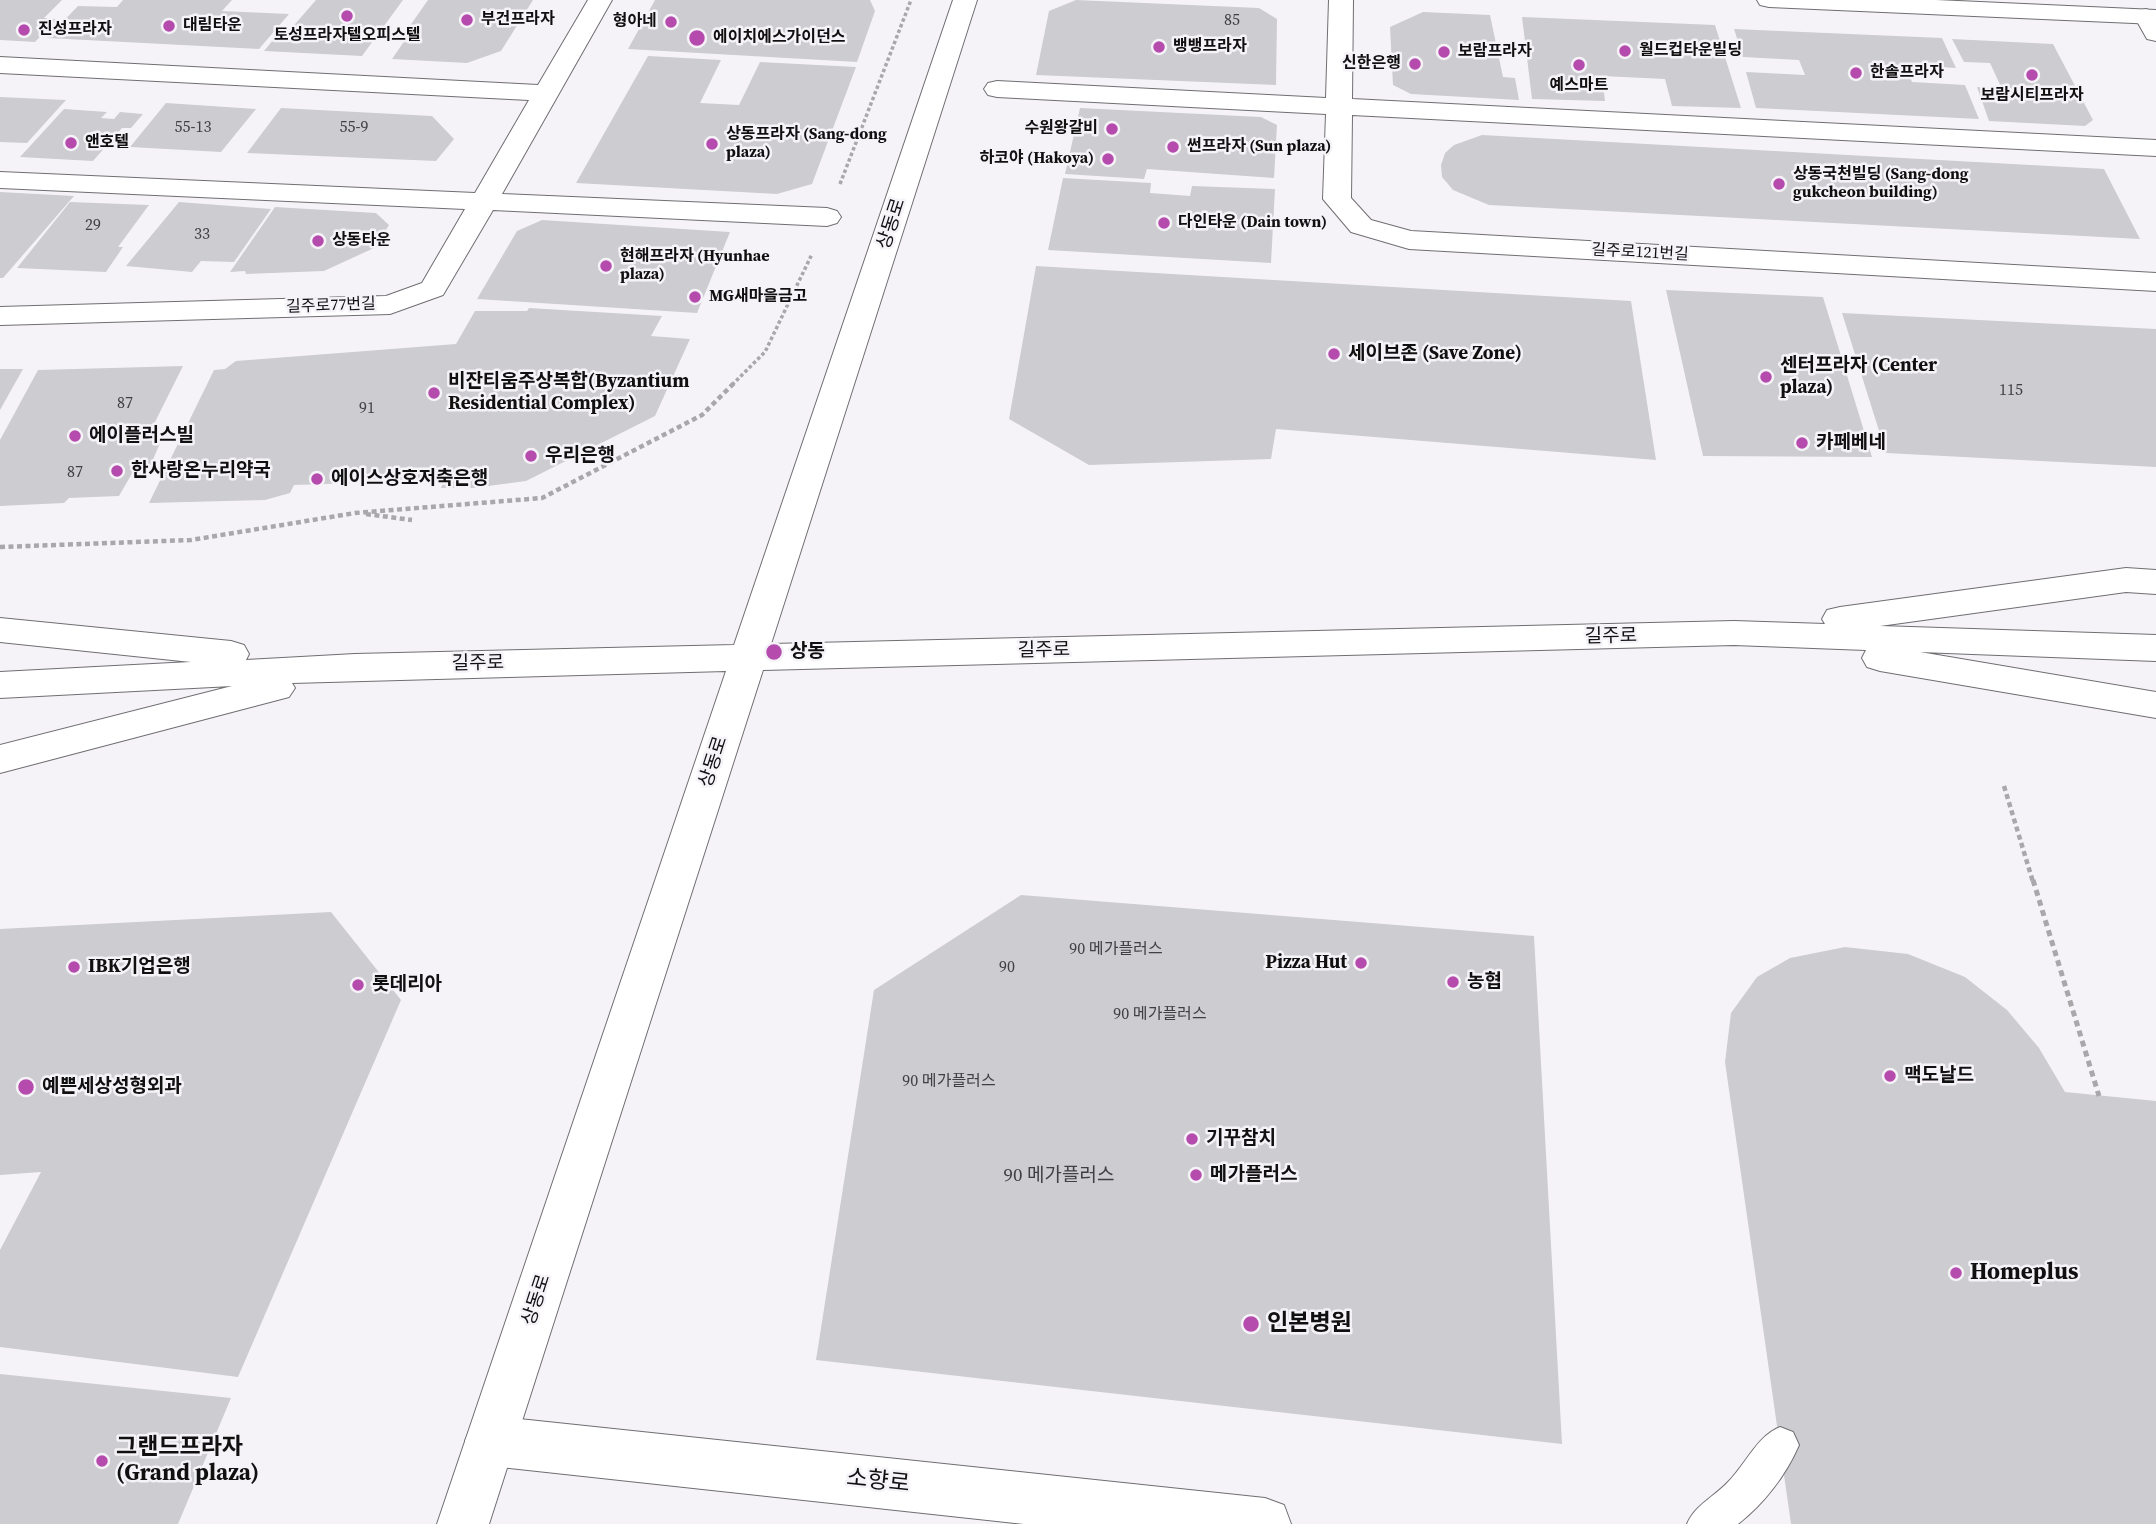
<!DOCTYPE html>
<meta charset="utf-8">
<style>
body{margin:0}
canvas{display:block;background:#f5f3f7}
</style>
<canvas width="2156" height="1524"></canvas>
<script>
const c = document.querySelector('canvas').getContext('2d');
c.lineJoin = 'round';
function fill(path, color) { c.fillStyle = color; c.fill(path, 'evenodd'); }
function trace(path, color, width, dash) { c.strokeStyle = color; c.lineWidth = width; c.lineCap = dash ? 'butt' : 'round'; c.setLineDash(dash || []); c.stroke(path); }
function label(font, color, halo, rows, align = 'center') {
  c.font = font + ' "Source Serif 4","Noto Sans KR",serif'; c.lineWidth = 5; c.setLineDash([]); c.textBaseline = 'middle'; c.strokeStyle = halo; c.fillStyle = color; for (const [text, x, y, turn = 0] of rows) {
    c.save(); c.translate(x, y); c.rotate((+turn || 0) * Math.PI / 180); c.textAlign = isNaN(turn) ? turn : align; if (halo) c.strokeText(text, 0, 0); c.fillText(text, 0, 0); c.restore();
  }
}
const building = new Path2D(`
 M0,0H62L44,18L57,19L35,42L0,40Z
 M123,0H232L222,11L289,14L259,49L47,38L78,6L117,7Z
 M316,0H403L362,56L264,51L278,34L289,31Z
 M428,0H533L501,51L467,63L392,59L405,40H400Z
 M655,0H870L875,11L857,62L628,49Z
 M1076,0L1259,8L1277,19L1276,85L1036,75L1049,11Z
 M1423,12L1490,15L1503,77L1515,78L1519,100L1411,94L1393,85L1390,27Z
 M1522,17L1715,25L1741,108L1672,106L1665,79L1602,76L1605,101L1532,99Z
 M1734,29L1942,38L1956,68L1905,65L1912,82L1965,85L1979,119L1756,108L1746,72L1805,75L1799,60L1743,57Z
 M1952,39L2053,44L2093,120L2085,126L1989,121L1977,87L2002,89L1990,63L1964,62Z
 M648,56L721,60L700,103L739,105L760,62L856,67L812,184L777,194L576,183Z
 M0,97L66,100L27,143L0,142Z
 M166,103L256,109L221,152L130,147Z
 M281,108L432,116L454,139L436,161L247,153Z
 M1080,108L1261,117L1277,125L1274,178L1147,169L1144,179L1065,174Z
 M64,109L107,112L101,118L114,119L120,112L143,114L131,128H122L93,161L20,157Z
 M1482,135L2104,169L2140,239L1489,205L1453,190L1442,177L1441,165L1445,153L1454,145Z
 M1063,178L1151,183L1150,193L1190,196L1192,186L1275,189L1271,263L1048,250Z
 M0,192L74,196L3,278H0Z
 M70,202L149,205L118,247H123L106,272L17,268Z
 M179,202L271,209L234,262L201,261L192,272L126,266Z
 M275,207L376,213L389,225L384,233L389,234L379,248H374L324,271L246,274L245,271L230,272Z
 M542,220L730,232L697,313L477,299L517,231Z
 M1036,266L1631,301L1656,460L1276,429L1271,459L1089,465L1009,419Z
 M1666,290L1823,297L1872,457L1703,456Z
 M529,308L662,316L651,336L690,339L655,416L526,481L473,488H441L444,480L294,485L290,493L265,500L149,503L214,370L225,369L236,361L456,344L475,311H527Z
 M1842,313L2156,329V467L1886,453Z
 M183,366L148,436H163L149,469L134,470L119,496L69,498L64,503L0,506V440L38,370Z
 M0,369H23L0,410Z
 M1021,895L1534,936L1562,1444L816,1360L874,990Z
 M331,912L401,1000L238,1377L0,1347V1250L41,1172L0,1175V929Z
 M1845,947L1908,954L1965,977L2007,1010L2039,1048L2065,1092L2156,1101V1524H1791L1725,1062L1731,1013L1757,977L1790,958Z
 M0,1374L231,1398L178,1524H0Z`);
const pathFar2 = new Path2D(`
 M840,184L911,0
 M732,385L765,352L812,254`);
const pathFar1 = new Path2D(`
 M366,514L412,520
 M0,547L191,540L355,513L542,498L702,415L734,383
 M2004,786L2033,882`);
const path = new Path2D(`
 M2033,880L2099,1096`);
const lane = new Path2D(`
 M1780,1427L1793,1432L1799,1445C1786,1475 1764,1504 1738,1524H1687C1695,1505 1714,1497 1728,1482C1746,1464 1757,1436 1780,1427Z`);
const street = new Path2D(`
 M588,0H612L502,194L827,208L837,211L841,217L837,223L827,226L493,210L443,295L390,314L0,325V307L386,296L422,283L465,209L0,188V172L475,193L529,100L0,73V57L538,85Z
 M1329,0H1353L1352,99L2156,140V156L1352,115L1351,198L1371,220L1411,231L2156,273V291L1409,249L1351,232L1323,199L1326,114L997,97L988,95L984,89L988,83L997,81L1326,98Z
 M2146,9L2156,13V41L2147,39L2134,16L2137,11Z
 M491,1416L1265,1498L1284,1505L1291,1524H1024L491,1466L473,1459L465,1441L473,1423Z`);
const secondary = new Path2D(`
 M953,0H977L771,644L1734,621L1825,624L1822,619L1827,610L1840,607L2126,568L2156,570V594L2126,592L1880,626L2156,635V661L1920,652L2156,692V718L1880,671L1867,667L1862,658L1866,650L1734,645L763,670L489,1524H437L726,671L292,683L295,688L289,697L0,773V745L232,686L0,698V672L191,662L0,642V618L231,641L244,645L249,654L246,660L355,654L734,645Z
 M1757,0H1936L2156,10V24L1769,7L1760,5Z`);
const markers = [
 [347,16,7,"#b54bad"],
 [467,20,7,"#b54bad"],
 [671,22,7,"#b54bad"],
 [169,26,7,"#b54bad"],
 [24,30,7,"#b54bad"],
 [697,38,9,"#b54bad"],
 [1159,47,7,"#b54bad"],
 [1625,51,7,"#b54bad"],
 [1444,52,7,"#b54bad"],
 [1415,64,7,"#b54bad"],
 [1579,65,7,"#b54bad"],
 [1856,73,7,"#b54bad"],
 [2032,75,7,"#b54bad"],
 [1112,129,7,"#b54bad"],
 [71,143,7,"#b54bad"],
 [712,144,7,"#b54bad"],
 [1173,147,7,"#b54bad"],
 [1108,159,7,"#b54bad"],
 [1779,184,7,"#b54bad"],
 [1164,223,7,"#b54bad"],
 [318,241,7,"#b54bad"],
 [606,266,7,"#b54bad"],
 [695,297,7,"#b54bad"],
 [1334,354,7,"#b54bad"],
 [1766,377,7,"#b54bad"],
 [434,393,7,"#b54bad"],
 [75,436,7,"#b54bad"],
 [1802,443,7,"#b54bad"],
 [531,456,7,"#b54bad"],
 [117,471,7,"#b54bad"],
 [317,479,7,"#b54bad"],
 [774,652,9,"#b54bad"],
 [1361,963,7,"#b54bad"],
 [74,967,7,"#b54bad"],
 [1453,982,7,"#b54bad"],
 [358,985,7,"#b54bad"],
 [1890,1076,7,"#b54bad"],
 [26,1087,9,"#b54bad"],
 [1192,1139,7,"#b54bad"],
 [1196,1175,7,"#b54bad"],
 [1956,1273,7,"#b54bad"],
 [1251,1324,9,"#b54bad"],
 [102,1461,7,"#b54bad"]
];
const farPoinames = [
 ["부건프라자",481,20],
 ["형아네",657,22,"right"],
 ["대림타운",183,26],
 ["진성프라자",38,30],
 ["토성프라자텔오피스텔",347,36,"center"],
 ["에이치에스가이던스",713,38],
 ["뱅뱅프라자",1173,47],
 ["월드컵타운빌딩",1639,51],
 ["보람프라자",1458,52],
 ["신한은행",1401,64,"right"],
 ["한솔프라자",1870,73],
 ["예스마트",1579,86,"center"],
 ["보람시티프라자",2032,96,"center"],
 ["수원왕갈비",1098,129,"right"],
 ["상동프라자 (Sang-dong",726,135],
 ["plaza)",726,153],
 ["앤호텔",85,143],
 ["썬프라자 (Sun plaza)",1187,147],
 ["하코야 (Hakoya)",1094,159,"right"],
 ["상동국천빌딩 (Sang-dong",1793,175],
 ["gukcheon building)",1793,193],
 ["다인타운 (Dain town)",1178,223],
 ["상동타운",332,241],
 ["현해프라자 (Hyunhae",620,257],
 ["plaza)",620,275],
 ["MG새마을금고",709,297]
];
const numberNames = [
 ["85",1232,21],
 ["55-13",193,128],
 ["55-9",354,128],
 ["29",93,226],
 ["33",202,235],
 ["115",2011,391],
 ["87",125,404],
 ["91",367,409],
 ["87",75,473],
 ["90 메가플러스",1116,950],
 ["90",1007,968],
 ["90 메가플러스",1160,1015],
 ["90 메가플러스",949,1082]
];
const farStreetnames = [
 ["길주로121번길",1640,253,3],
 ["길주로77번길",331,306,-2]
];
const streetNames = [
 ["상동로",892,224,-72],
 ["길주로",1611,637,-1],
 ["길주로",1044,651,-1],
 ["길주로",478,664,-1],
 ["상동로",714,762,-72],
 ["상동로",537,1300,-72]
];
const poiNames = [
 ["세이브존 (Save Zone)",1348,354],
 ["센터프라자 (Center",1780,366],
 ["plaza)",1780,388],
 ["비잔티움주상복합(Byzantium",448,382],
 ["Residential Complex)",448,404],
 ["에이플러스빌",89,436],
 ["카페베네",1816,443],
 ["우리은행",545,456],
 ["한사랑온누리약국",131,471],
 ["에이스상호저축은행",331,479],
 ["상동",790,652],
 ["Pizza Hut",1347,963,"right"],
 ["IBK기업은행",88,967],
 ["농협",1467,982],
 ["롯데리아",372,985],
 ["맥도날드",1904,1076],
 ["예쁜세상성형외과",42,1087],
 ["기꾸참치",1206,1139],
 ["메가플러스",1210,1175]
];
const nearNumbernames = [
 ["90 메가플러스",1059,1176]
];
const nearPoinames = [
 ["Homeplus",1970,1273],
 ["인본병원",1267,1324],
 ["그랜드프라자",116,1448],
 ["(Grand plaza)",116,1474]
];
const nearStreetnames = [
 ["소향로",878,1482,6]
];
fill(building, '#cdcdd1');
trace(lane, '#706e72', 2);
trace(street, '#706e72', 2);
trace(secondary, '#706e72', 2);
trace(pathFar2, '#a9a7aa', 3.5, [3.5, 2.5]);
trace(pathFar1, '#a9a7aa', 4.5, [5, 3.5]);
trace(path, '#a9a7aa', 5, [6, 4.5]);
fill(lane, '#fff');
fill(street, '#fff');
fill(secondary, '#fff');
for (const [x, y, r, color] of markers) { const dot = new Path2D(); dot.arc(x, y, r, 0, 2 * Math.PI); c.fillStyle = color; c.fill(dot); trace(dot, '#f5f3f7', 2.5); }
label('bold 16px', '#111011', '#f5f3f7', farPoinames, 'left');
label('16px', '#403f41', null, numberNames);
label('16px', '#111011', '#f5f3f7', farStreetnames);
label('19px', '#111011', '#f5f3f7', streetNames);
label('bold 19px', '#111011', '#f5f3f7', poiNames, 'left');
label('19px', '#403f41', null, nearNumbernames);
label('bold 23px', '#111011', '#f5f3f7', nearPoinames, 'left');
label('23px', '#111011', '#f5f3f7', nearStreetnames);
</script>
